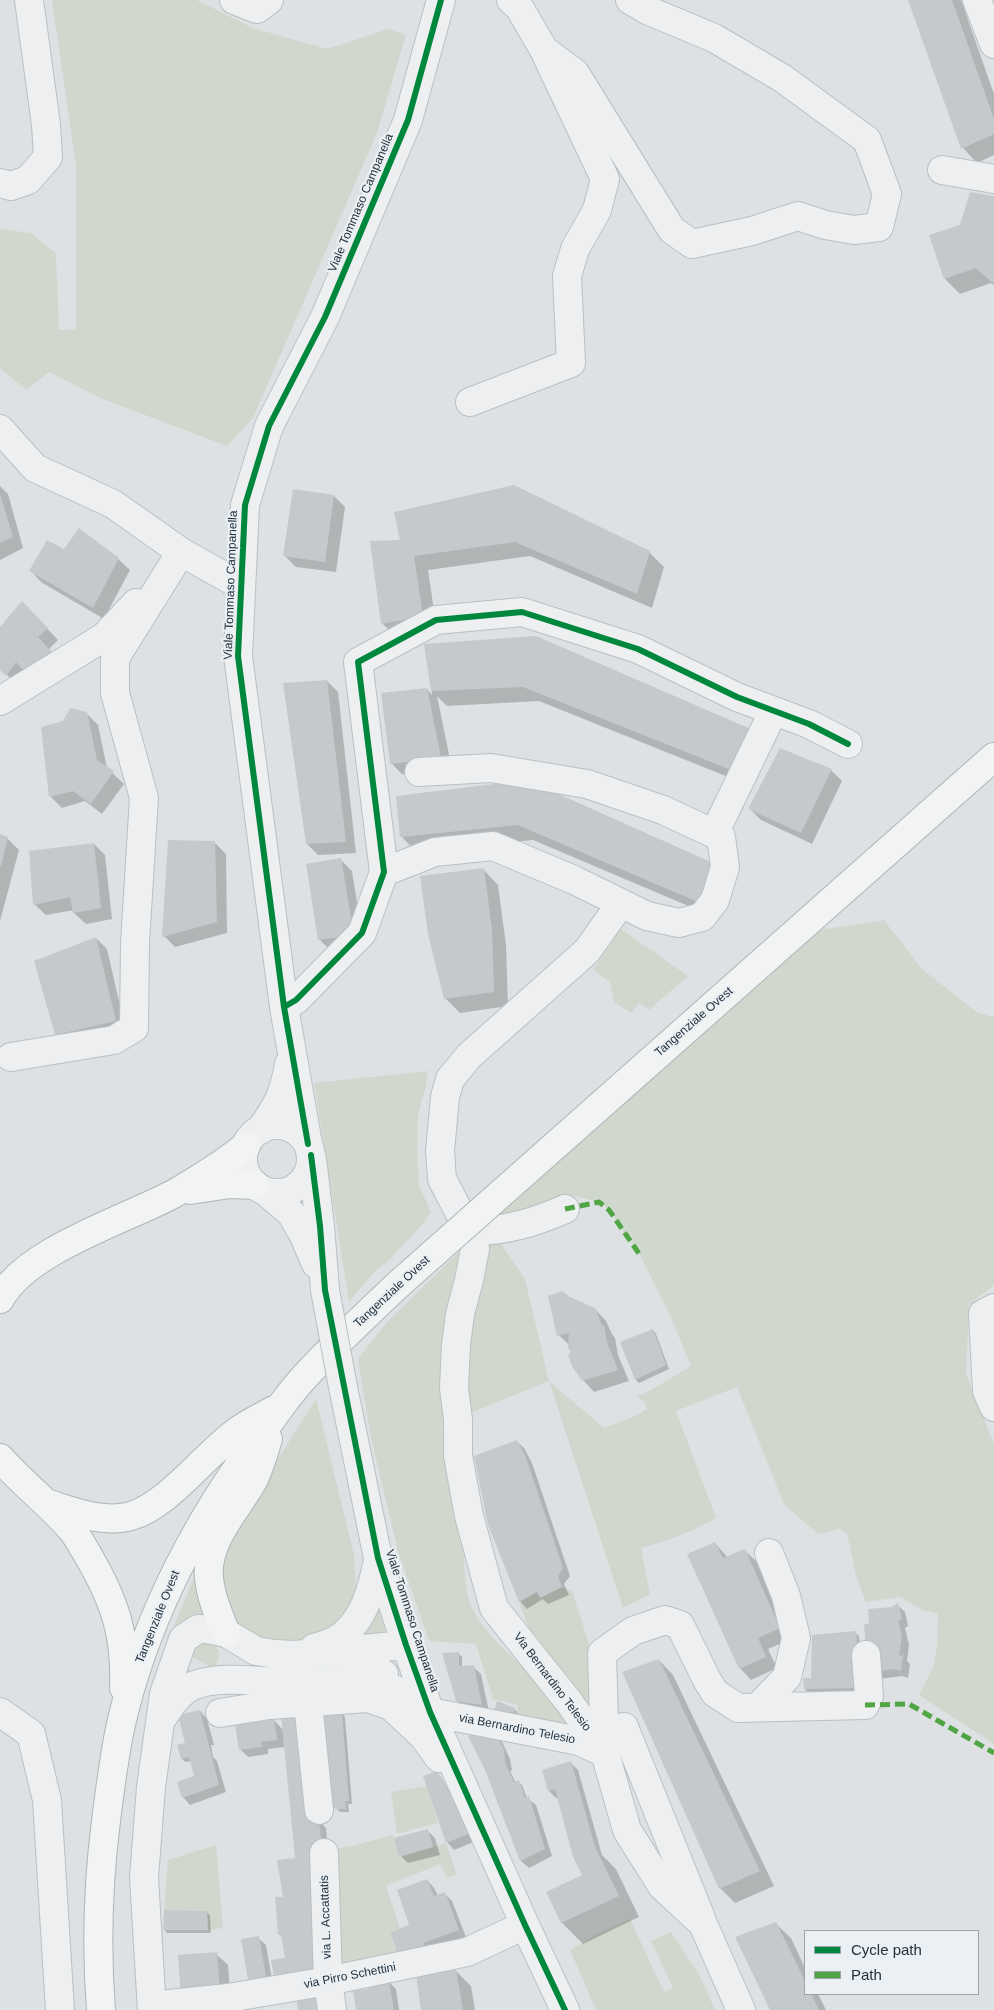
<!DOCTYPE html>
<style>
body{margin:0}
#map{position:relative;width:994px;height:2010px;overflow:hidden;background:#dee1e3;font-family:Helvetica,sans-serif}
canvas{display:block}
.legend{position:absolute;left:804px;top:1930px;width:175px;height:65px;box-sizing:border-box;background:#eaf0f4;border:1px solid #9ba4aa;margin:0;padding:6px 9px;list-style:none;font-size:15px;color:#25313c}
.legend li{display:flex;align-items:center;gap:10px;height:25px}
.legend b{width:25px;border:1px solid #9ba4aa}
</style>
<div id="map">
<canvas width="994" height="2010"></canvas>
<ul class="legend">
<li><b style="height:6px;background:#00873e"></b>Cycle path</li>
<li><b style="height:6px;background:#50a545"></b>Path</li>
</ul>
</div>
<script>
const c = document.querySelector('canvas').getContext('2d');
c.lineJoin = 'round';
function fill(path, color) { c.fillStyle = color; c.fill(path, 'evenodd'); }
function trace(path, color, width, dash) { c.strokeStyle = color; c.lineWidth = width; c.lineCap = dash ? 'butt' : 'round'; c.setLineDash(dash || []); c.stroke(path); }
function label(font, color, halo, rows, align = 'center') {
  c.font = font + ' Helvetica,sans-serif'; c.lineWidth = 4.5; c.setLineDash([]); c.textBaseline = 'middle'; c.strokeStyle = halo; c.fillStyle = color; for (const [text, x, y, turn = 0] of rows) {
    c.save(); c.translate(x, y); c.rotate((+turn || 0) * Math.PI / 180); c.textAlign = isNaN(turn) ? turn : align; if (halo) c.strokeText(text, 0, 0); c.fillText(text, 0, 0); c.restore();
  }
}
const green = new Path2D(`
 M52,0H197L253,28L327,49L388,29L406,35L377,133L253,418L227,446L100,398L49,372L26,390L0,368V229L31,233L56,253L59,330L76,329V166Z
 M884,920L922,969L978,1013L994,1017V1285L969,1305L966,1374L994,1444V1744L919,1695L934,1665L937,1646L938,1614L922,1610L900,1597L866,1602L856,1576L847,1533L839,1529L818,1534L784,1504L737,1387L676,1411L716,1518C693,1532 668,1540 641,1548L650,1594L623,1608L549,1381L442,1425C448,1463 456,1500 462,1538C466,1562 462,1590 474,1612C488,1637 510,1654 530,1674C546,1690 559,1711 572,1728L515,1720L518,1705L493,1699L476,1644L429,1641L398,1551L371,1438L358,1359L387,1322L474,1237L497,1238L525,1279L549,1381L604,1428L633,1417L647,1409L645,1402L636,1396L646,1393L691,1366L671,1318L640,1255L609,1210L599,1202L565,1194L554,1204L510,1219L493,1215L812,931Z
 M621,929L688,976L649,1010L639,1003L632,1013L614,1002L610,982L593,970Z
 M428,1071L426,1085L418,1115L417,1151L419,1185L431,1212L422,1225L387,1262L375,1271L349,1302L314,1083Z
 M316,1399L354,1554L356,1590L351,1609L333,1632L310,1641L275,1645L254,1636L239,1624L227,1607L219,1560L222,1547Z
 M195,1576L206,1616L160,1666L176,1620Z
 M562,1587L572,1591L592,1653L591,1705L587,1706L532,1637L519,1602L537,1592L540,1598Z
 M376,1601L386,1634L357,1638Z
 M211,1641C221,1649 221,1658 214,1668L190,1656L197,1643Z
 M427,1786L438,1823L397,1834L391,1792Z
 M393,1835L400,1857L446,1843L457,1875L447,1878L440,1864L386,1886L400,1928L390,1932L400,1960L336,1972L326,1850L351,1846Z
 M216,1845L223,1928L208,1930L207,1911L164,1910L168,1860Z
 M630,1919L664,1992L673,1988L651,1941L671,1932L700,1976L715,2010H596L570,1950L600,1932Z`);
const shadow = new Path2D(`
 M909,0H961L994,94V155L977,163L963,148Z
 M994,197V285L991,283L960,294L945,279L931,236L961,226Z
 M0,486L8,494L23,548L0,560Z
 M334,496L345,507L336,572L296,567L285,556Z
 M396,513L649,552L664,567L652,608L530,556L428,570L437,631L397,638L382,623L402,541Z
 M64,550L118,559L130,570L104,619L41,582L30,570Z
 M33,614L58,640L49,649L61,663L18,686L0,668V629Z
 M426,645L752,731L748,785L539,701L447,706L437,696L452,769L402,774L391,763L427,689L432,695Z
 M327,681L338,692L356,853L318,855L307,844Z
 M87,714L98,725L107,768L124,784L102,814L85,801L62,808L50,796Z
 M831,770L842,781L812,844L761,820L750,809Z
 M398,797L719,867L734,882L719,919L533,840L416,852L402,837Z
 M0,835L7,838L19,850L0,921Z
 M215,843L226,854L227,933L175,947L164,936Z
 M94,844L105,855L112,919L86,924L74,913V910L46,915L34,904Z
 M341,860L352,871L364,946L331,951L320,940Z
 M484,870L498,885L506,945L508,1006L460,1013L445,998Z
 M96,938L107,949L126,1032L68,1045L56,1034Z
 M569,1298L595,1309L606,1321L612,1334L615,1338L618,1355L629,1381L594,1392L583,1380L570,1346L559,1335Z
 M653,1330L656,1334L669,1369L639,1383L636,1380Z
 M516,1441L524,1448L532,1463L570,1576L564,1584L569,1595L548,1604L543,1599L527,1609L520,1601Z
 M715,1543L728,1558L744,1550L756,1561L791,1639L768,1649L777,1668L751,1680L740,1668Z
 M897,1605L905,1612L908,1626L905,1628L909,1645L907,1661L910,1664L908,1678L902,1676L879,1679L870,1625Z
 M855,1633L859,1636L864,1691L808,1692L805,1689L813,1679Z
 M459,1654L462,1657V1667H473L481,1674L489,1712L465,1708L457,1701Z
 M659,1660L673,1675L774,1886L735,1903L720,1888Z
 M514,1709L517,1712L515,1725L498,1718Z
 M200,1711L207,1719L214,1745H211L213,1757L217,1761L226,1792L190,1805L183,1797L195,1777L192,1761L185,1762L182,1759L179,1746L188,1743Z
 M342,1714L345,1717L352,1804H348L349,1812H340L333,1805Z
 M274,1720L283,1730L321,1808L323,1825L326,1828L329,1861L286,1959L283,1937L279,1934L284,1897L297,1859L285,1747L268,1749V1754L248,1757L240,1749Z
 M499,1735L510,1759L512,1770L510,1771L516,1783L519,1782L522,1785L527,1798L536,1805L552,1856L529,1868L521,1861L486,1770Z
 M571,1763L578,1770L602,1855L616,1869L639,1917L583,1944L562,1923L548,1892L583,1876L558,1798H556L549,1791Z
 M436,1773L465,1810L481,1839L454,1850L447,1842Z
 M427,1830L435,1838L440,1855L408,1863L401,1856Z
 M427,1880L434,1888L438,1896L445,1894L452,1901L466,1937L430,1950L408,1966L411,1925Z
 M206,1912L210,1915L211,1933H167L164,1929Z
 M776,1924L791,1938L805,1968V1994H818L826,2010H772Z
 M258,1938L266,1945L274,1991L243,1940Z
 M216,1954L228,1965L231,2006L194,2008Z
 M456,1971L471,1986L475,2010H422Z
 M389,1982L396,1989L399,2010H358L369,1990Z`);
const building = new Path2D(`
 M908,0H952L994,119V134L961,149Z
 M970,192L994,196V284L976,268L944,279L929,235L960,225Z
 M514,485L650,551L637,594L515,542L414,556L423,616L381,624L370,541L400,540L394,512Z
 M293,489L334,495L325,562L283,556Z
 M0,494L13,537L0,543Z
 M79,528L119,558L93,608L29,571L47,540L64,549Z
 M22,601L48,628L38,637L51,651L28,676L16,662L6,676L0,670V627Z
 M536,636L753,730L734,771L523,687L431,691L424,644Z
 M327,680L346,842L306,844L283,683Z
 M427,688L441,758L390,764L381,693Z
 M70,708L87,712L97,760L114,771L91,804L73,791L49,797L41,727L63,721Z
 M780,748L832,769L801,833L748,809Z
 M527,780L720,866L705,905L518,825L400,837L396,796Z
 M0,834L8,837L1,866H0Z
 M168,840L215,841L217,922L162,937Z
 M94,843L101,908L73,913L70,897L33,905L29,851Z
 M341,858L354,935L318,940L306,864Z
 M484,868L492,930L494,992L444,999L428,934L420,876Z
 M96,937L116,1021L55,1035L34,961Z
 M562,1291L570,1297L595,1308L602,1326L604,1325L607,1342L618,1370L582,1381L572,1366L568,1355L571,1352L568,1348L569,1333L557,1336L548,1296Z
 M653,1329L666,1365L635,1380L620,1342Z
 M517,1440L525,1455L563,1568L558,1576L562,1587L540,1598L537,1592L519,1602L488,1525L474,1456Z
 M715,1542L723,1558L745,1549L780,1628L758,1638L766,1657L739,1669L687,1554Z
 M898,1603L902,1619L898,1620L902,1637L899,1656L903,1655L901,1671L894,1669L876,1672L866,1650L864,1624H869L868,1609L892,1607Z
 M856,1631L860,1688L804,1689L803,1678H811L812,1635Z
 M459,1652V1666L474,1665L482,1705L456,1701L442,1653Z
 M659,1659L760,1871L719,1889L622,1672Z
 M497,1701L515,1708L511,1723L493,1715Z
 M200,1710L219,1785L182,1798L177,1782L194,1776L189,1757L181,1759L177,1745L185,1743L178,1715Z
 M305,1713L323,1854V1973L275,1981L271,1960L285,1958L281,1934L278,1935L275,1897H283L277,1860L295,1858L281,1715Z
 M342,1713L349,1801H345L346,1809H335L329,1802L318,1715Z
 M274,1719L277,1740L261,1742L262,1747L239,1750L235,1724Z
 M492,1726L504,1750L505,1763L514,1782L519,1780L525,1798L529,1796L545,1849L520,1861L485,1770L468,1736Z
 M571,1761L595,1847L619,1896L561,1923L546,1892L582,1875L573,1857L555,1789L548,1791L542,1770Z
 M437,1771L458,1802L454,1804L475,1831L446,1843L423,1776Z
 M428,1829L433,1847L399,1857L394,1838Z
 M427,1879L434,1896L445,1892L459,1930L423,1943L425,1948L400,1960L390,1932L409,1925L397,1890Z
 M164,1910L207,1911L208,1930H163Z
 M776,1922L805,1981V1994H811L819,2010H770L735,1937Z
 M259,1936L267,1983L249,1986L241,1939Z
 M217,1952L220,1995L181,1998L178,1955Z
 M456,1970L463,2010H421L416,1975Z
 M389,1981L394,2010H356L353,1991L368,1989L367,1984Z
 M319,1991L322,2010H298L296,1994Z`);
const minor = new Path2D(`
 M234,0L257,9L269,0
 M977,0L994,44
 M544,50L575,73L672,230L692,244L752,231L798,216L825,225L854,230L879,227L887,194L867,140L782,78L714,38L647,10L630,0
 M942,170L994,179
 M0,183L11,186L28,180L48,157L46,125L29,0
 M470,402L571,363L567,276L575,249L597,210L605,179L544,50L519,7L511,0
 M0,429L35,468L113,504L181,552L240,585
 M0,701L104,637L136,603
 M714,834L773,712
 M384,872L435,852L493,846L574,880L647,916L679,923L702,917L715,900L725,867L721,837L663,810L587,784L491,768L419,772
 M621,903L587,951L469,1056L450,1079L445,1097L440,1151L442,1179L469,1231L475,1249L469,1280L460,1314L456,1345L454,1388L458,1419V1456L469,1516L494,1608L569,1702L605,1753L602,1653L633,1631L665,1620L680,1625L707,1680L715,1693L738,1708L865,1705L869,1696L866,1655
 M284,1007L296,1000L362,933L384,872L358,662L436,620L522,612L638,649L737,697L809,724L848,744
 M11,1057L114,1040L134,1028L135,943L144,798L115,693V658L181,552
 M243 1159a34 34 0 1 1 68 0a34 34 0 1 1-68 0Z
 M260,1130C278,1106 284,1093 289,1064
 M308,1144L284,1007L238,656L245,505L269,426L325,317L408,120L441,0
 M312,1159L320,1226L325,1290
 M265,1191L291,1213L303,1234L316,1264
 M469,1231C503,1232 534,1223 565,1209
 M994,1308L983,1314L987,1391L994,1407
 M343,1387L378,1558L406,1645L430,1712L525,1925L565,2010
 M314,1648C321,1646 330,1644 336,1640C364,1623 372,1589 378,1560
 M366,1676L408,1696L430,1712L579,1741L605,1753L627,1830L662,1886L703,1924L741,2010
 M308,1703L319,1810
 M758,1707L787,1677L796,1638L786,1596L769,1553
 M0,1712L31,1734L47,1800L60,2010
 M220,1713L269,1705L368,1698L391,1706L423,1736L439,1758
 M161,1720C170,1707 178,1693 192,1686C222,1674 264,1683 296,1682C325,1682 355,1677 384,1674
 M624,1727L701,1918
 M324,1853L328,1981L332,2010
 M169,2004L228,1998L328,1981L467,1952L525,1925
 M152,2010L144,1878L151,1787L164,1694L183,1639L198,1629H207L226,1633L256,1651L275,1654L294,1655L406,1645`);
const highway = new Path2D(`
 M969,779L994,757
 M190,1190L230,1184L255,1185
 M0,1299C27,1249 128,1219 177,1192C201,1178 225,1163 246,1146
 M0,1458C23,1484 51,1505 73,1531C79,1539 84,1549 89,1557C115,1602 126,1635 124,1688
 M46,1503C72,1511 103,1524 131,1516C168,1505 204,1456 235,1433C246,1424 261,1417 274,1410
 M226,1633C219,1616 211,1598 209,1578C205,1541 238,1509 254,1479C260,1466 264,1452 268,1439
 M101,2010C96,1947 98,1884 106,1821C110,1789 114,1756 121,1724C144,1625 191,1532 250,1450C269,1423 287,1395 310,1371C339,1340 370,1311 401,1282`);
const minorBridge = new Path2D(`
 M325,1290L343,1387`);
const highwayBridge = new Path2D(`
 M401,1282L969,779`);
const quiet = new Path2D(`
 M565,1209L599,1202L609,1210L640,1255
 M865,1705L909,1704L994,1753`);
const cycleway = new Path2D(`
 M284,1007L296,1000L362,933L384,872L358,662L436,620L522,612L638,649L737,697L809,724L848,744
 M308,1144L284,1007L238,656L245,505L269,426L325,317L408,120L441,0
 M311,1155L320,1226L325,1290L378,1558L406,1645L430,1712L525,1925L565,2010`);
const streetNames = [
 ["Viale Tommaso Campanella",361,203,-67],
 ["Viale Tommaso Campanella",231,585,-88],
 ["Tangenziale Ovest",694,1022,-41],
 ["Tangenziale Ovest",392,1292,-43],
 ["Tangenziale Ovest",158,1617,-68],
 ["Viale Tommaso Campanella",412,1621,72],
 ["Via Bernardino Telesio",552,1682,53],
 ["via Bernardino Telesio",517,1729,11],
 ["via L. Accattatis",326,1917,-92],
 ["via Pirro Schettini",350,1976,-11]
];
fill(green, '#d0d8ce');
fill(shadow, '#0003');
fill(building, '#c6c9cb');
trace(minor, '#bcbfc1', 30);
trace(highway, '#b0b4b8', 30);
trace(minor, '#edeff0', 28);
trace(highway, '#f2f4f4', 28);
trace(minorBridge, '#bcbfc1', 30, []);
trace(highwayBridge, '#b0b4b8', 30, []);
trace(minorBridge, '#edeff0', 28);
trace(highwayBridge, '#f2f4f4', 28);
trace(quiet, '#50a545', 5, [10, 5]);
trace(cycleway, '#00873e', 6);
label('12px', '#25313c', '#eaf0f4', streetNames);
</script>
